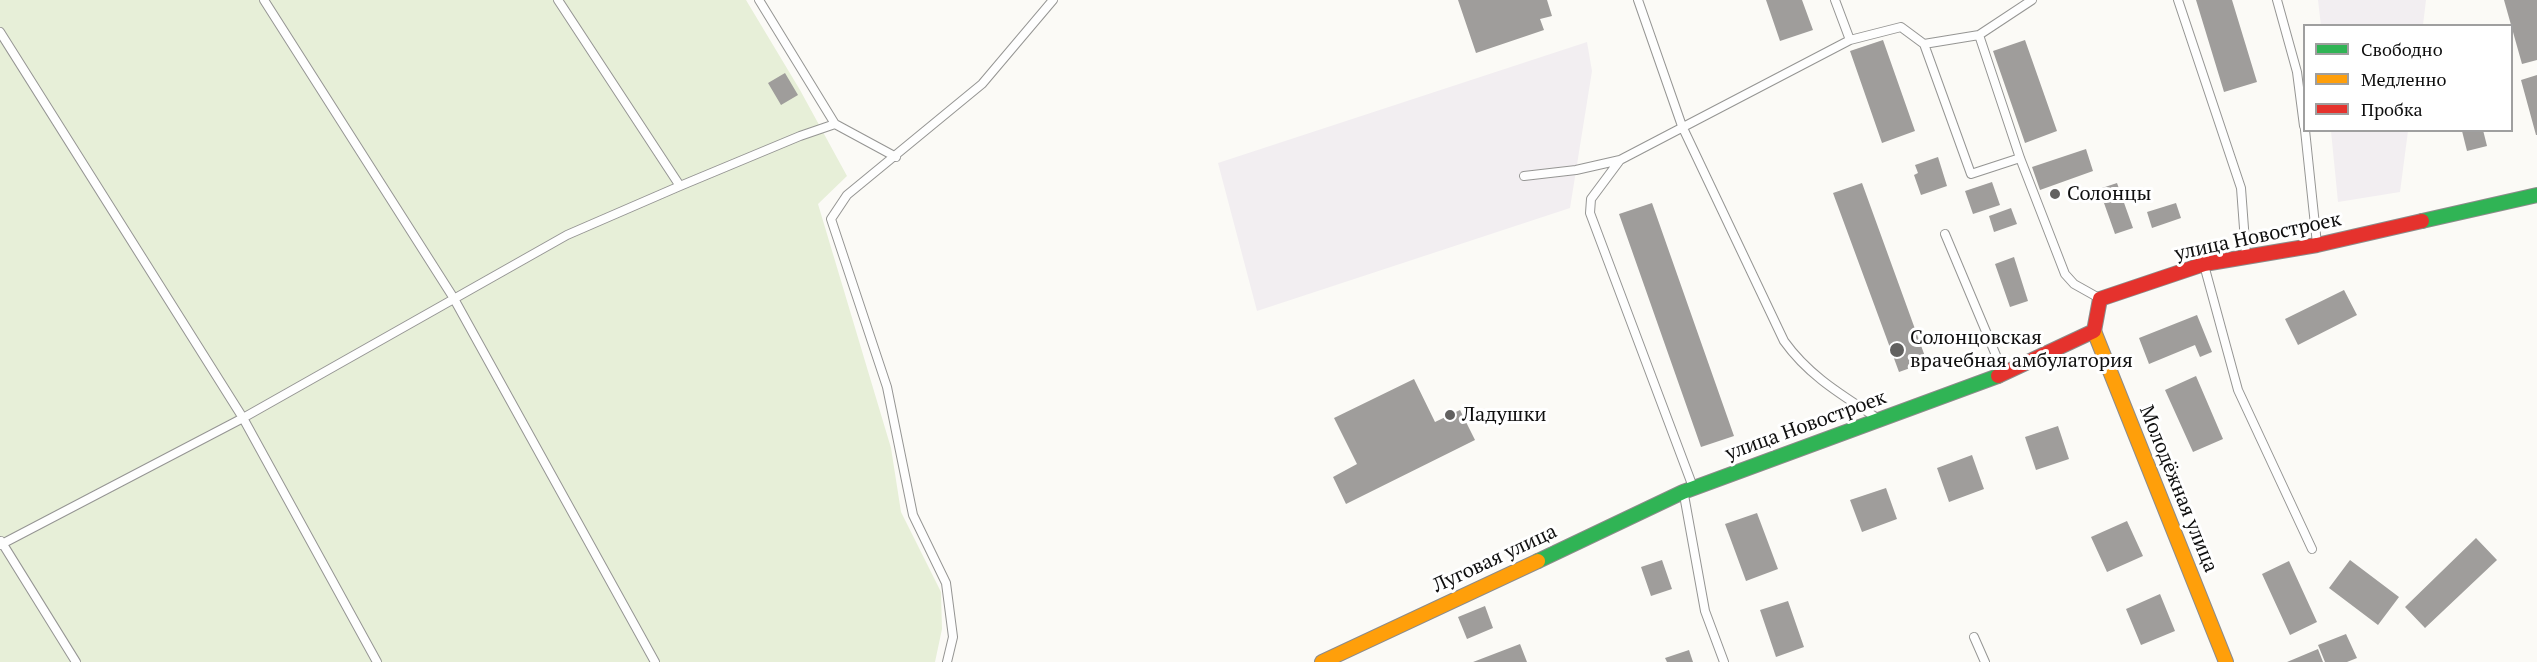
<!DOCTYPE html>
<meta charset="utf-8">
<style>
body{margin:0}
#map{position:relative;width:2537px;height:662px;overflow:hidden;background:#fbfaf6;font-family:"PT Serif",serif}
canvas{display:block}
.legend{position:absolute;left:2303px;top:24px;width:210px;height:108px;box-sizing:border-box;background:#fff;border:2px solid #9f9f9f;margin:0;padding:8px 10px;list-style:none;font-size:18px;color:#0f0f0f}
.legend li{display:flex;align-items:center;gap:12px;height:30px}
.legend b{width:30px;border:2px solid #9f9f9f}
</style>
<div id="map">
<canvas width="2537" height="662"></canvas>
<ul class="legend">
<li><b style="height:8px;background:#30b455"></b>Свободно</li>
<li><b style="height:8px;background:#ff9f0a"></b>Медленно</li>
<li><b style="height:8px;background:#e5322d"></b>Пробка</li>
</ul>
</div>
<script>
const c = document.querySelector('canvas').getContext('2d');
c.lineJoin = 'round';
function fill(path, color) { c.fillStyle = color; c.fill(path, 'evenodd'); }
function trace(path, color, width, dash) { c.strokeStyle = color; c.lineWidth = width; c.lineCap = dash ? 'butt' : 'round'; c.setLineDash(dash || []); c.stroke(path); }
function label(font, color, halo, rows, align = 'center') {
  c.font = font + ' "PT Serif",serif'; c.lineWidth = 6; c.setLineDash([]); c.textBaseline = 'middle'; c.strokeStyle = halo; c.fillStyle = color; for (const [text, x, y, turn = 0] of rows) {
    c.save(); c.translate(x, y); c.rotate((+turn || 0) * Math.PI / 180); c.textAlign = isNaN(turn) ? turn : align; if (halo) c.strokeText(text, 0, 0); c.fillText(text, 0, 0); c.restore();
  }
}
const industrial = new Path2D(`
 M2318,0H2426L2423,25L2321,26Z
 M1587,42L1592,71L1570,208L1257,311L1218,163Z
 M2331,131H2408L2400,192L2338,202Z`);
const green = new Path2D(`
 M0,0H746L800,90L847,176L818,204L891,448L901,512L941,592L942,629L935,662H0Z`);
const building = new Path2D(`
 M1458,0H1547L1552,16L1540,19L1544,30L1476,53Z
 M1766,0H1802L1813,30L1780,41Z
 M2196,0H2232L2257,82L2224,92Z
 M2504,0H2537V60L2522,64Z
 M1883,40L1915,131L1882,143L1850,51Z
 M2025,40L2057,131L2025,143L1993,51Z
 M785,73L798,95L781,105L768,83Z
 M2537,75V135H2536L2521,80Z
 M2483,130L2487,146L2467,151L2462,131Z
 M2086,149L2093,171L2040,190L2032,167Z
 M1938,157L1947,186L1921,195L1914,175L1918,173L1915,165Z
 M1992,182L2000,205L1973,214L1965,191Z
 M1862,183L1927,362L1899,372L1833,193Z
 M2117,183L2133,228L2115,234L2099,189Z
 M1652,203L1734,436L1701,447L1619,214Z
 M2176,203L2181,218L2152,228L2147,212Z
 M2011,208L2017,224L1994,232L1989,216Z
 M2014,257L2028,301L2010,307L1995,264Z
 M2344,290L2357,315L2298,345L2285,319Z
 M2197,315L2212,352L2200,357L2195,345L2149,364L2139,338Z
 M2196,376L2223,439L2193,452L2165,390Z
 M1414,379L1435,422L1460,410L1475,440L1346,504L1333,477L1357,464L1334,418Z
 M2058,426L2069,459L2036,470L2025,437Z
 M1972,455L1984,489L1949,502L1937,468Z
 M1886,488L1897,519L1862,532L1850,500Z
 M1757,513L1778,569L1746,581L1725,524Z
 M2127,521L2143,556L2107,572L2091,537Z
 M2476,538L2497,560L2425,628L2405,607Z
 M1662,560L1672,589L1651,596L1641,567Z
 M2350,560L2399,597L2378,625L2329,588Z
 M2289,561L2317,622L2290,635L2262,574Z
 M2160,594L2175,631L2141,645L2126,609Z
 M1788,601L1804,647L1776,657L1760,610Z
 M1485,606L1493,628L1467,639L1458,617Z
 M2346,634L2357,658L2347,662H2325L2318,645Z
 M1520,644L1527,662H1473Z
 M2318,649L2323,662H2287Z
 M1689,650L1693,662H1667L1665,658Z`);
const lane = new Path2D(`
 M264,0L453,297L655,662
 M558,0L680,186
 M759,0L835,124L896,157
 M1638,0L1682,126L1784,341C1809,376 1842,395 1877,418
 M1835,0L1850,40
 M2178,0L2241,188L2246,255
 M2277,0L2297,72L2304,126
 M0,32L243,418L377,662
 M1979,35L2020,158L2065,274L2074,284L2099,298
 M1924,44L1971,174L2020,158
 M2305,130L2317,244
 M1620,160L1591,199L1590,213L1693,487
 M1524,176L1576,170L1620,160L1850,40L1901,27L1924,44L1979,35L2032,0
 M1945,234L2003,372
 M2204,265L2238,390L2312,549
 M1684,495L1705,611L1724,662
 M1,541L76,662
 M0,545L243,418L567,235L680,186L800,136L835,124
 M1974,637L1985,662
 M947,662L953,637L946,583L913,515L887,387L831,219L847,195L982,84L1053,0`);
const fast = new Path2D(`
 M2422,221L2537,195
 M1538,561L1683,492L1998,376`);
const slow = new Path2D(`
 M2094,331L2226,662
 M1322,662L1538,561`);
const jam = new Path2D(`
 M1998,376L2094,331L2100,299L2204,264L2317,245L2422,221`);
const markers = [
 [2055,194,6,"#626160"],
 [1897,350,8,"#626160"],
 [1450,415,6,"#626160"]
];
const poiNames = [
 ["Солонцы",2067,194],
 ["Солонцовская",1910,338],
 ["врачебная амбулатория",1910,361],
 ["Ладушки",1462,415]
];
const streetNames = [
 ["улица Новостроек",2258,237,-12],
 ["улица Новостроек",1806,426,-20],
 ["Молодёжная улица",2178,489,68],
 ["Луговая улица",1495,559,-25]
];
fill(industrial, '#f2eef1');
fill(green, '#e7efd8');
fill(building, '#9f9d9b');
trace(lane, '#959593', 10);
trace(fast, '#8c8b8a', 16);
trace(slow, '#8c8b8a', 16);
trace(jam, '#8c8b8a', 16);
trace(lane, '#fefefe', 8);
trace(fast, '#30b455', 14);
trace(slow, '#ff9f0a', 14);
trace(jam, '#e5322d', 14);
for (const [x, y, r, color] of markers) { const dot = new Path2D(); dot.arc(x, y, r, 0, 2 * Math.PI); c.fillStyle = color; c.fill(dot); trace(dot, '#fff', 2); }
label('20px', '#0f0f0f', '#fff', poiNames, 'left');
label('20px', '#0f0f0f', '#fff', streetNames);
</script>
